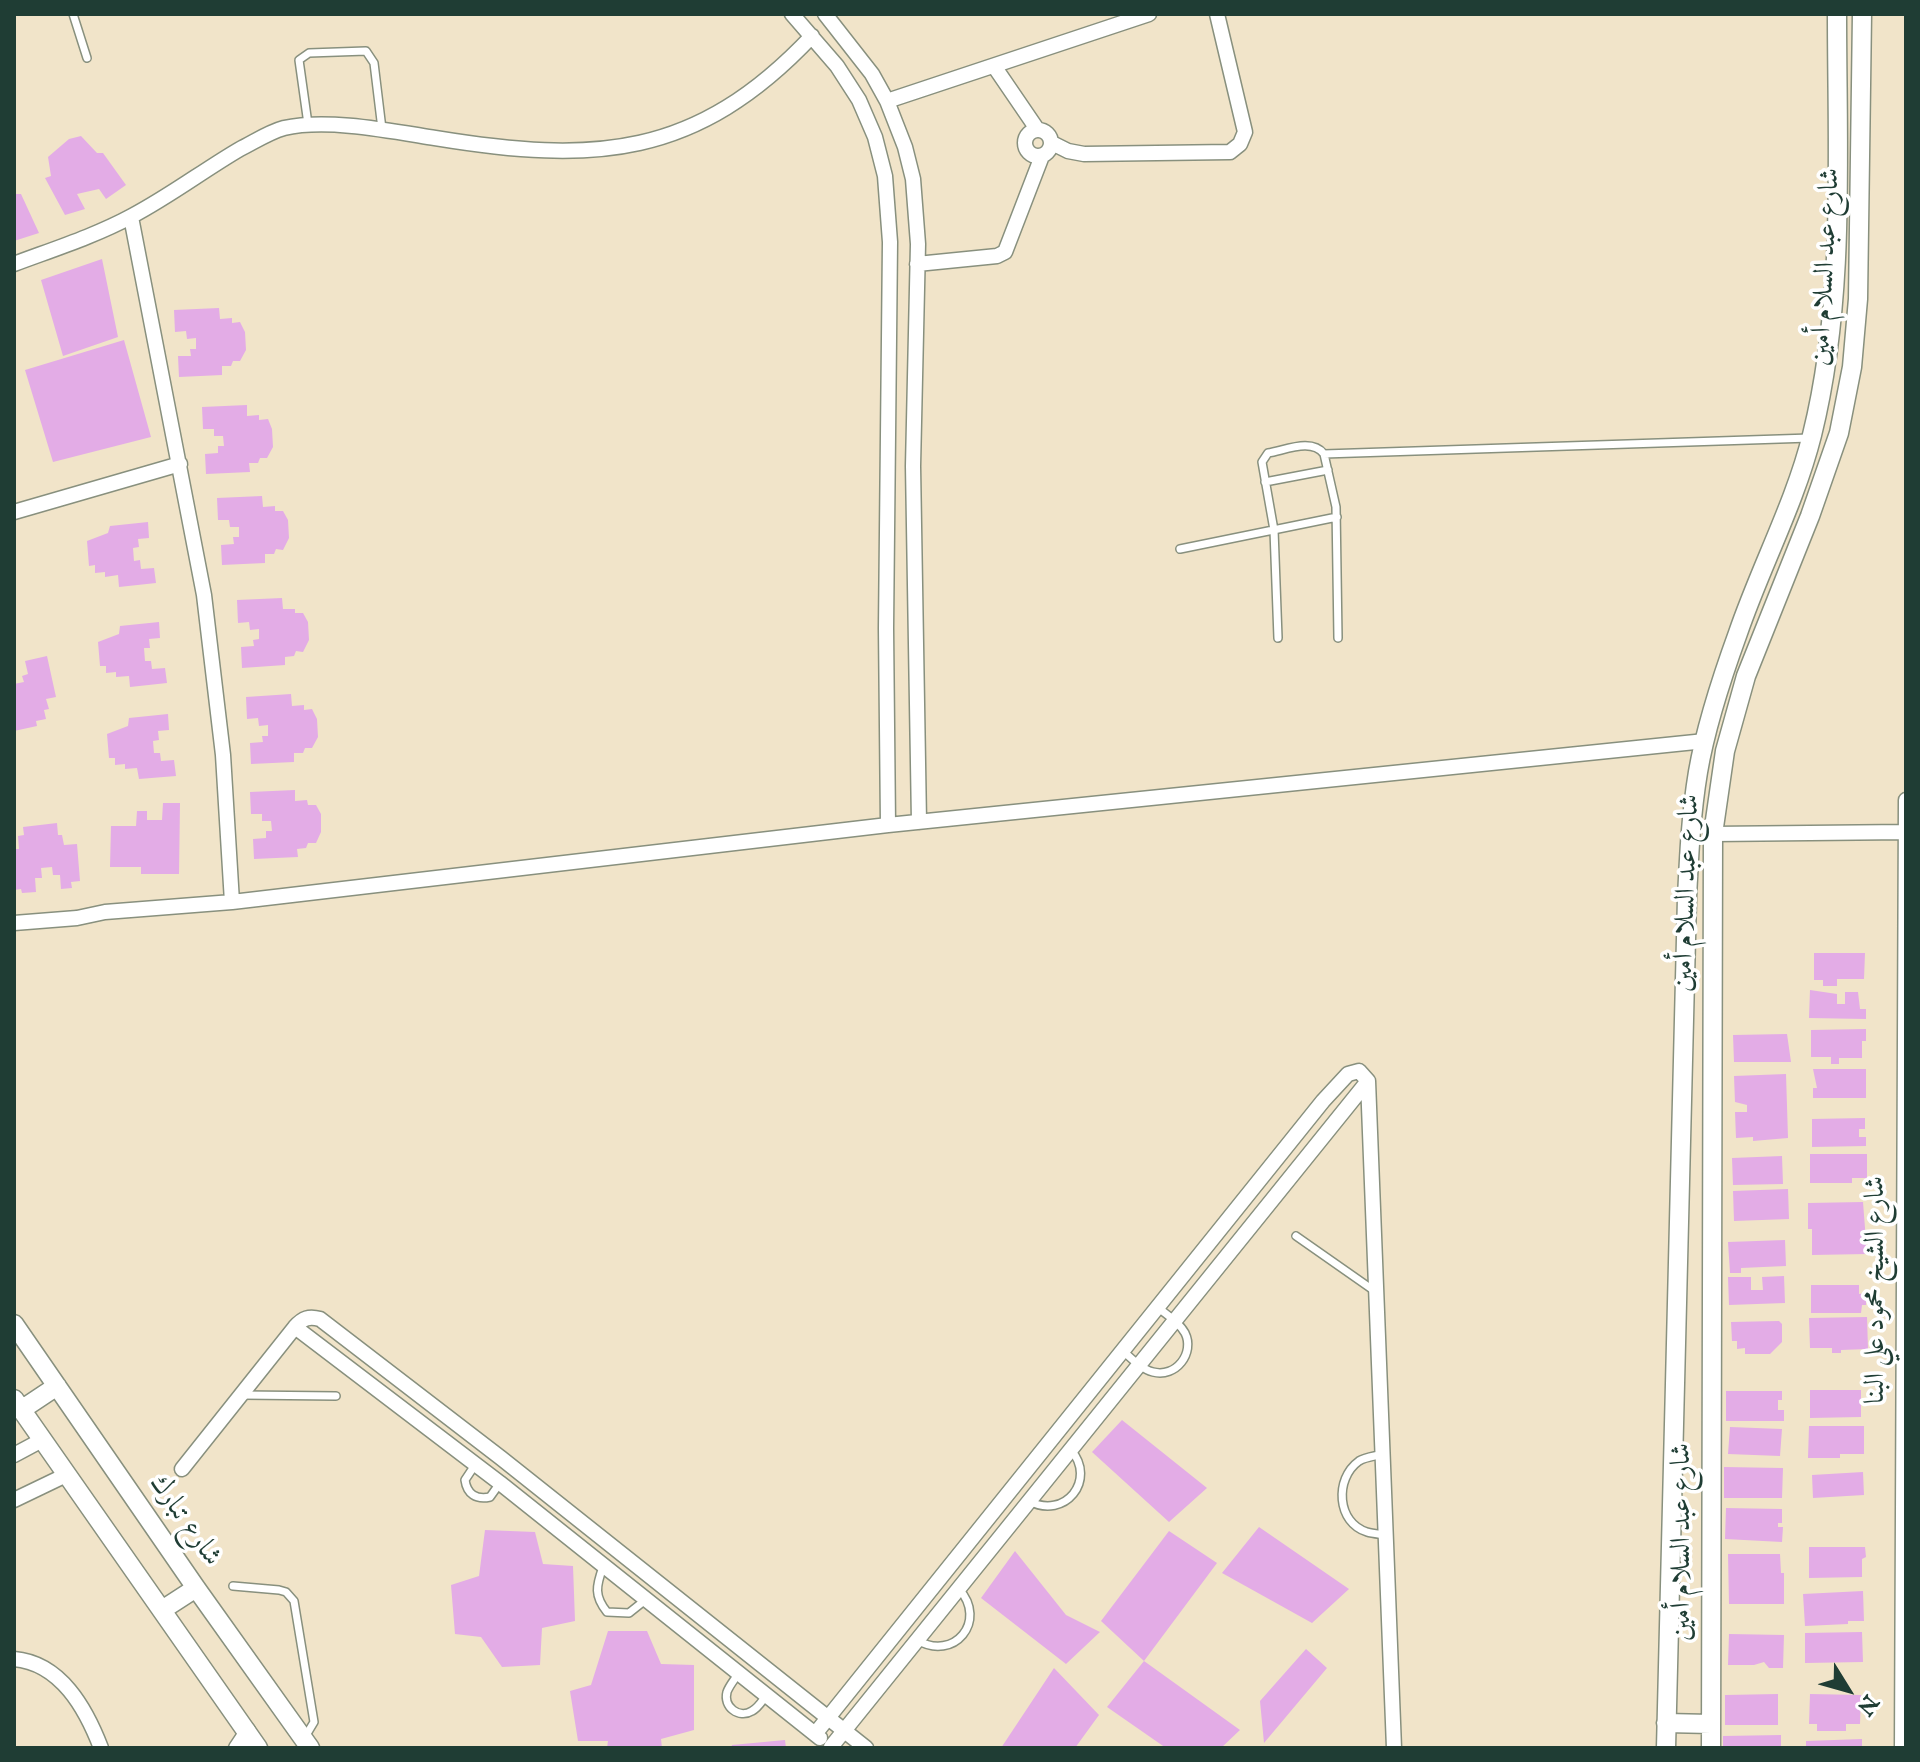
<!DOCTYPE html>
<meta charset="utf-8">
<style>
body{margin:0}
#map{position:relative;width:1920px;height:1762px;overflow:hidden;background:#f1e4c9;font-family:"IM FELL English",serif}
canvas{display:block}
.frame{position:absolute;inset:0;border:16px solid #1f3d34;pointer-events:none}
.north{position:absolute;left:1808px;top:1650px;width:80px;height:80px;-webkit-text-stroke:6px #fff;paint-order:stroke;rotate:127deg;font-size:22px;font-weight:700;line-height:32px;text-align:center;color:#1f3d34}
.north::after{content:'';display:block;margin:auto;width:28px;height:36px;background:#1f3d34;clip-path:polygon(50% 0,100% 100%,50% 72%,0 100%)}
</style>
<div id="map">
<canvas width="1920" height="1762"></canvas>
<div class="frame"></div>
<div class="north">N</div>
</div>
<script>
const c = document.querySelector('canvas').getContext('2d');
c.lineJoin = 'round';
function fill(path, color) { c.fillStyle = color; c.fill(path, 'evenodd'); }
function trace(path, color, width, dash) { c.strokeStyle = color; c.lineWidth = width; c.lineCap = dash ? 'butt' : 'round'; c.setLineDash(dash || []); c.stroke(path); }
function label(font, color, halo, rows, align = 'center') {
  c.font = font + ' "IM FELL English",Amiri,serif'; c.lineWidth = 7; c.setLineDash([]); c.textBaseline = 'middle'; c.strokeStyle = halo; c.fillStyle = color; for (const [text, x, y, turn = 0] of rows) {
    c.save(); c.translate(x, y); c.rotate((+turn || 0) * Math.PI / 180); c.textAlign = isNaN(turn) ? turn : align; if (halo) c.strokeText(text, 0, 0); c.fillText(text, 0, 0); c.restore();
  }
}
const building = new Path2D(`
 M81,136L97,153H103L126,185L106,199L99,189L77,194L85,209L65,215L45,178L51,176L48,157L69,139Z
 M14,194H21L39,233L14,241Z
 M102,259L118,337L63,356L41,280Z
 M219,308L220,319L232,318V323L240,322L245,332L246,350L240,361H233L231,366H222V375L179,377L178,356H191L190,349H196V338L187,339L186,331L175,332L174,310Z
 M124,340L151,437L53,462L25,370Z
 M247,405V416L259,415V420L268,419L272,429L273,447L267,458H260L258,463H249L250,472L206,474L205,454L218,453V446H224L223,436H214V429H203L202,407Z
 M262,496L263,507L275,506V511H283L288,520L289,538L283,550L276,549L274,554H265V563L222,565L221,545L234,544L233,537H239V527H230L229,520H218L217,498Z
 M148,522L149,538L138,539L139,547L133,548L134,561L140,560L141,569L154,568L156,583L119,587L118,575L105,577V572L95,573V565L89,566L87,541L108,533L110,526Z
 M282,598L283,609H295V613H303L308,622L309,640L303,652L296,651L294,656L285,657V665L242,668L241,647L254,646L253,640L259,639V629L250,630L249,622L238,623L237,600Z
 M159,622L160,638L149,639L150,648H144L145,661H151L152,669L165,668L167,683L130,687L129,676L116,677V672L106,673V666H100L98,642L119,634L120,626Z
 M47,656L56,697L46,699L49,709L44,710L46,719L36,721L37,726L14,731V684L24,682L22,676L28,674L25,661Z
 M291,694L292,706L304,705V710L312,709L317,719L318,737L312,748H305L303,753H294V762L251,764L250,743L263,742L262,736H268V725L259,726L258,718L247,719L246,697Z
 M168,714L169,730L158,731L159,740L153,741L154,753H160L161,761L174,760L176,776L139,779L137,768L125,769V764L115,765V758H109L107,734L128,726L129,718Z
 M295,790V801L307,800L308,805H316L321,814V832L316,843H308L306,848L297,849L298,857L254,859L253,839L266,838V831H272L271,821H262V814H251L250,792Z
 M163,803H180L179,874H141V867H110L111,826H136L137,811H147V820H162Z
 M57,823L58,835H62L64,845L77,844L80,881L71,882L72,888L61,889L60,875H53L52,867L41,868L42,878H35L36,892L22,893L21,889L14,890V849H19L18,836L24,835L23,827Z
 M1814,953H1865L1864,979H1837V986H1823V980H1814Z
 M1810,990L1837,994V1004H1845V992H1858L1860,1009H1866V1019L1809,1018Z
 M1866,1029V1041H1862V1058H1839V1064H1831V1057H1811V1030Z
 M1787,1034L1791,1062H1734L1733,1035Z
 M1813,1069H1866V1098H1813V1088H1817Z
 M1786,1074L1788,1138L1753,1141V1137L1736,1138L1735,1112H1747V1105L1735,1102L1734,1076Z
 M1865,1118V1129H1859V1137H1866V1146L1812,1147V1119Z
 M1810,1154H1867V1178H1852V1183H1810Z
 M1782,1156L1783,1184L1733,1185L1732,1158Z
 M1788,1189L1789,1219L1734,1221L1733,1191Z
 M1863,1202L1867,1254L1812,1255V1229H1808V1203Z
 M1785,1240L1786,1266L1741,1268V1273H1730L1728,1242Z
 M1784,1276L1785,1303L1729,1305L1728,1277H1751V1290H1763L1762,1277Z
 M1811,1285H1859V1294L1866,1293V1305H1862L1861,1313H1811Z
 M1867,1317L1868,1349L1841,1350V1353H1832V1348H1810L1809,1318Z
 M1779,1321L1782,1324V1342L1770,1354H1745V1348L1737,1349V1341H1732L1731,1322Z
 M1810,1390H1861V1417L1810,1418Z
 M1726,1391H1782V1400H1778V1410H1784V1421H1726Z
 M1122,1420L1207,1488L1169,1522L1092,1452Z
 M1809,1426H1864V1454H1840V1458H1808Z
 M1730,1427L1782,1429L1780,1456L1728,1454Z
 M1724,1467L1783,1468L1782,1498H1724Z
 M1863,1472L1864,1495L1813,1498L1812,1475Z
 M1726,1508L1782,1509V1523H1778V1527H1783L1782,1542L1725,1539Z
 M1259,1527L1349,1589L1312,1623L1222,1573Z
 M485,1530L535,1532L543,1564L573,1566L575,1621L542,1628L540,1665L502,1667L481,1637L455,1634L451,1585L479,1576Z
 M1169,1531L1217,1563L1144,1661L1101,1621Z
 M1809,1547H1865L1866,1557L1862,1559V1577L1809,1578Z
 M1015,1551L1066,1615L1100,1632L1066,1664L981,1598Z
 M1728,1554H1780L1781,1573H1784V1604H1729Z
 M1863,1591L1864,1621H1848V1624L1805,1626L1803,1594Z
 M608,1631H647L661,1664L694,1665V1730L661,1739L662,1748H607L608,1741H578L570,1691L591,1685Z
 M1862,1632L1863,1662L1805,1663V1633Z
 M1729,1634L1784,1635L1783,1668H1769L1764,1662L1754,1665H1728Z
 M1306,1649L1327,1668L1264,1743L1260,1701Z
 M1144,1661L1240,1730L1221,1748H1166L1107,1707Z
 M1054,1668L1099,1715L1075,1748H1001Z
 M1778,1694V1725H1725V1695Z
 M1810,1694L1861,1695L1860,1724H1846V1731H1817V1724H1809Z
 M1781,1735V1748H1723V1736Z
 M1862,1739V1748H1806V1741Z
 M785,1740L786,1748H731L732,1745Z`);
const service = new Path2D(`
 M73,14L87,58
 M308,124L299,60L309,53L366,51L374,63L382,129
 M1324,454L1810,438
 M1265,482L1328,470
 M1180,549L1337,517
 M1278,638L1274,530L1262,462L1268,453C1286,450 1312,438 1324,454L1336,507L1338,638
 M1296,1236L1376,1292
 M1122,1350C1131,1358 1141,1369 1153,1372C1176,1378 1195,1353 1185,1333C1179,1322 1166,1314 1157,1307
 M242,1395L336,1396
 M1383,1454C1376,1456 1365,1457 1359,1461C1334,1479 1337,1523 1367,1532C1373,1534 1380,1534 1386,1535
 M475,1465L465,1480C467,1494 476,1500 490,1497L500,1483
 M1029,1501C1065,1520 1097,1480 1071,1450
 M603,1567C596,1586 594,1596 607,1612L629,1613L644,1601
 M233,1586L279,1590L286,1592L294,1601L314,1722L305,1737
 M917,1640C954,1662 988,1621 959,1589
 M738,1674C735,1679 729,1686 727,1692C723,1707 739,1719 752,1711C758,1708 762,1701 766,1696`);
const minor = new Path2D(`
 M792,14L837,66L859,100L875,137L885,176L890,242L886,628L888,825
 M825,14L872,74L887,101L905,147L913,179L918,244L913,466L919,822
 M994,66L1037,129
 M887,101L1149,14
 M1025 143a13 13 0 1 1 26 0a13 13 0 1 1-26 0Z
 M1052,143L1068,151L1084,154L1230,152L1240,144L1245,132L1217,14
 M131,217L204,595L223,755L232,902
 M14,264C54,249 95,236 132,216C170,196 204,170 240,149C254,142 269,132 284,128C327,118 391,131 435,138C594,164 696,159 812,36
 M917,264L997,256L1005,252L1042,156
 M14,512L180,464
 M1713,834L1906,832
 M14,923L77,918L105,912L232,902L888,825L1705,741
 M295,1327L500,1483L820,1738
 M14,1455L42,1440
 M182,1469L295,1327C303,1318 309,1316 320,1319L501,1458L866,1748
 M14,1500L66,1475
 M14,1659C61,1663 86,1709 101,1748
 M815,1734L1323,1101L1348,1074L1359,1071L1368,1081L1394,1748
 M831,1747L1368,1081
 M236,1748L248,1730
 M1902,1748L1906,800`);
const tertiary = new Path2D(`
 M14,1324L196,1588L310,1748
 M14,1399L258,1748
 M21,1410L57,1386
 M162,1610L196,1588
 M1666,1723L1711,1724
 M1666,1748L1687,898C1689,856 1691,814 1698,772C1706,725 1722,677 1738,633C1761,566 1795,503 1812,435C1846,298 1837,154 1837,14
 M1711,1748L1713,834L1725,751L1746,676L1810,516L1839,433L1852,367L1858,299L1862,14`);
const streetNames = [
 ["شارع عبد السلام أمين",1827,267,-87],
 ["شارع عبد السلام أمين",1688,893,-88],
 ["شارع الشيخ محمود علي البنا",1877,1290,-90],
 ["شارع تبارك",184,1521,55],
 ["شارع عبد السلام أمين",1683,1542,-90]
];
fill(building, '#e3ace6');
trace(service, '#88907e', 10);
trace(minor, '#88907e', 17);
trace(tertiary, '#88907e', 21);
trace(service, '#fff', 7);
trace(minor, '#fff', 14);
trace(tertiary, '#fff', 18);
label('28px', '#1f3d34', '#fff', streetNames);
</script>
